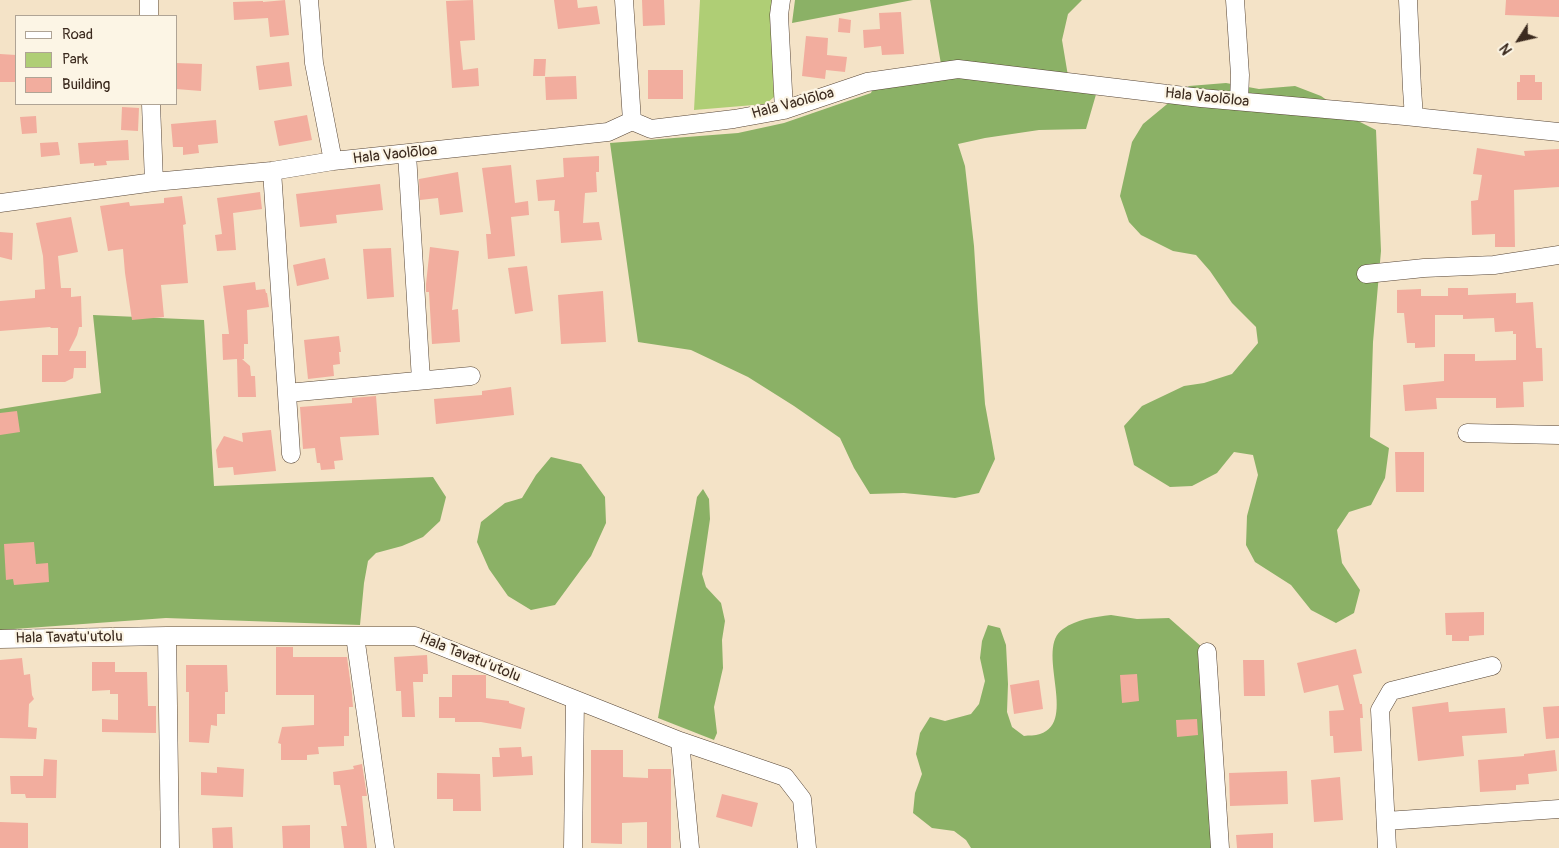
<!DOCTYPE html>
<meta charset="utf-8">
<style>
body{margin:0}
#map{position:relative;width:1559px;height:848px;overflow:hidden;background:#f4e3c7;font-family:Pangolin,sans-serif}
canvas{display:block}
.legend{position:absolute;left:15px;top:15px;width:162px;height:90px;box-sizing:border-box;background:#fcf5e5;border:1px solid #afa495;margin:0;padding:6px 9px;list-style:none;font-size:15px;color:#3b2a1e}
.legend li{display:flex;align-items:center;gap:10px;height:25px}
.legend b{width:25px;border:1px solid #afa495}
.north{position:absolute;left:1494px;top:15px;width:50px;height:50px;-webkit-text-stroke:4px #fcf5e5;paint-order:stroke;rotate:235deg;font-size:14px;font-weight:700;line-height:20px;text-align:center;color:#3b2a1e}
.north::after{content:'';display:block;margin:auto;width:18px;height:22px;background:#3b2a1e;clip-path:polygon(50% 0,100% 100%,50% 72%,0 100%)}
</style>
<div id="map">
<canvas width="1559" height="848"></canvas>
<ul class="legend">
<li><b style="height:6px;background:#fff"></b>Road</li>
<li><b style="height:14px;background:#afce75"></b>Park</li>
<li><b style="height:14px;background:#f2ad9e"></b>Building</li>
</ul>
<div class="north">N</div>
</div>
<script>
const c = document.querySelector('canvas').getContext('2d');
c.lineJoin = 'round';
function fill(path, color) { c.fillStyle = color; c.fill(path, 'evenodd'); }
function trace(path, color, width, dash) { c.strokeStyle = color; c.lineWidth = width; c.lineCap = dash ? 'butt' : 'round'; c.setLineDash(dash || []); c.stroke(path); }
function label(font, color, halo, rows, align = 'center') {
  c.font = font + ' Pangolin,sans-serif'; c.lineWidth = 4.5; c.setLineDash([]); c.textBaseline = 'middle'; c.strokeStyle = halo; c.fillStyle = color; for (const [text, x, y, turn = 0] of rows) {
    c.save(); c.translate(x, y); c.rotate((+turn || 0) * Math.PI / 180); c.textAlign = isNaN(turn) ? turn : align; if (halo) c.strokeText(text, 0, 0); c.fillText(text, 0, 0); c.restore();
  }
}
const green = new Path2D(`
 M700,0H773L772,9L774,97L766,104L694,110Z`);
const forest = new Path2D(`
 M795,0H913L792,23Z
 M930,0H1082L1068,14L1062,40L1068,76L1097,91L1086,129L1039,130L985,138L958,144L965,166L974,246L978,310L985,404L995,459L979,493L955,498L904,493L870,494L854,468L840,438L794,406L748,377L691,350L638,342L610,143L738,133L784,123L871,93L878,75L941,64Z
 M1226,83L1259,89L1295,86L1321,96L1352,118L1376,130L1381,251L1373,342L1370,437L1389,448L1385,478L1371,505L1349,512L1337,530L1342,563L1360,590L1354,613L1336,623L1311,610L1291,585L1255,562L1246,545L1247,516L1258,475L1253,455L1234,452L1217,473L1192,486L1170,487L1134,465L1124,426L1142,406L1184,386L1204,383L1232,374L1258,343L1256,327L1232,303L1210,271L1196,255L1173,251L1141,235L1129,222L1120,196L1132,142L1143,124L1189,86Z
 M93,315L204,320L214,486L433,477L446,497L440,521L423,537L402,546L376,553L368,561L364,583L360,625L166,618L0,630V409L101,393Z
 M551,457L581,464L605,497L606,523L591,556L555,605L531,610L508,596L489,569L477,542L481,522L505,503L522,498L536,475Z
 M703,489L709,499L710,519L702,574L706,587L721,603L725,621L722,640L723,668L714,707L717,733L714,740L658,718L697,497Z
 M1111,615L1137,619L1169,618L1203,648L1213,848H971L966,840L954,831L932,828L913,813L915,793L922,774L916,754L920,733L930,717L945,721L971,714L979,704L985,681L980,658L982,641L988,625L1000,628L1006,645L1008,684L1007,712L1012,727L1024,736C1029,735 1035,736 1040,734C1079,722 1034,648 1063,629C1077,619 1094,617 1111,615Z`);
const building = new Path2D(`
 M285,0L289,35L270,37L268,18L234,20L233,2L263,1V2Z
 M473,0L475,40L460,41L463,70L478,68L479,86L452,88L446,1Z
 M554,0H577L578,8L597,6L600,24L558,29Z
 M642,0H664L665,25L643,26Z
 M1506,0H1559V17L1505,15Z
 M901,12L904,54L882,55L881,46L864,48L863,30L880,29L879,13Z
 M839,18L851,20L850,33L838,32Z
 M806,36L828,38L827,55L847,57L845,72L826,70L825,79L802,76Z
 M0,54L16,55V82H0Z
 M534,59H546L545,76H533Z
 M289,62L292,86L259,90L256,66Z
 M176,63L202,64L201,91L176,89Z
 M648,70H683V99H648Z
 M1520,75H1535V82H1542V100H1517V82H1520Z
 M576,76L577,99L546,100L545,77Z
 M122,107L139,108L138,131L121,130Z
 M307,115L312,140L279,146L274,121Z
 M36,116L37,133L22,134L20,117Z
 M216,120L218,143L198,145L199,153L183,155V147H173L171,124Z
 M128,140L129,160L106,161L107,165L94,166V163L80,164L78,143Z
 M58,142L60,155L41,157L40,143Z
 M1477,148L1525,156L1524,151L1559,149V187L1514,190L1515,247H1495V234L1472,235L1471,201L1478,200L1482,175L1473,174Z
 M599,156V172H596L597,192L585,193L583,223L599,222L602,240L561,243L559,211H554L555,200L538,201L536,180L564,177L563,158Z
 M511,165L515,203L528,201L529,215L511,217L515,256L488,259L486,234H491L482,168Z
 M458,172L463,212L440,215L438,198L420,200L419,179Z
 M380,184L383,210L336,215L337,223L300,227L296,194Z
 M260,192L262,209L233,213L236,250L217,251L215,235L222,234L217,198Z
 M182,196L186,224L183,225L188,283L161,285L164,317L132,320L125,273L123,249L108,251L100,206L129,202L130,206L164,203V198Z
 M71,217L78,252L58,256L61,288H71V297L81,296L82,327H79L77,335L69,351H86V368H74L73,378L65,382H42V355H58V328H51L50,327L0,331V301L35,298V290L45,289L43,256L36,223Z
 M0,232L13,233L12,260L0,257Z
 M430,247L459,251L452,310L458,309L460,342L432,344L429,292H426V284Z
 M391,248L394,297L367,299L363,249Z
 M325,258L329,279L297,286L293,265Z
 M527,266L533,311L515,314L508,268Z
 M255,282L256,290L265,289L266,293H267L269,307L247,310L248,344H244V359H242L250,366L251,376H255L256,397H238L237,359L223,360L222,334H229L223,286Z
 M1448,288H1468V295L1516,293V303L1533,302L1536,348H1542L1543,381L1523,382L1524,407L1496,408V398H1436L1437,409L1405,411L1403,385L1444,381V354H1475V361L1516,360V334H1513V331L1495,332L1494,318L1463,319V315H1435V347L1415,348V343H1407L1404,313H1397V290L1421,289V296H1448Z
 M603,291L606,342L561,344L558,295Z
 M339,336L341,352H339L340,364L333,365L334,376L308,379L304,340Z
 M511,387L514,415L436,424L434,399L482,395V391Z
 M376,396L379,435L340,437L343,460L334,461L335,469L321,470L320,463H317L315,448L303,449L300,407L352,403V398Z
 M17,411L20,432L0,435V413Z
 M271,430L276,471L234,475L233,467L218,468L216,450L224,436L243,442L242,433Z
 M1395,452H1424V492H1396Z
 M34,542L36,564L48,563L49,582L14,585L13,579L6,580L4,544Z
 M1484,612V635L1469,636V641H1452V635H1446L1445,613Z
 M276,647H293V657H347L352,694L353,707H349V736H344V746L318,747L319,754L307,755V760H281V744L278,743L282,727L314,725V695H276Z
 M1356,649L1362,673L1353,675L1360,704H1362L1363,718H1360L1362,751L1334,753L1333,736H1330L1329,711L1344,710L1338,685L1304,693L1297,663Z
 M427,655L428,674H423V682H413L415,717H402L401,691H396L394,657Z
 M22,658L24,675L30,674L32,695L34,699L29,704L28,727L37,728L36,739L0,738V660Z
 M1243,660H1264L1265,696H1244Z
 M92,662H115V672H147L148,706H156V733L102,732V719L118,720V694H110V690L92,691Z
 M186,665H227L228,692H225V714H217V726L211,725L209,743L189,742V692H186Z
 M1137,674L1139,701L1122,703L1120,675Z
 M452,675H486V698L509,701V703L525,708L521,729L481,722H455V718H439V697H452Z
 M1039,680L1043,709L1014,714L1010,685Z
 M1448,702L1449,712L1505,708L1507,733L1462,736L1464,756L1418,761L1412,707Z
 M1559,706V738L1546,739L1543,707Z
 M1197,719L1198,735L1177,737L1176,720Z
 M521,747L522,757L532,756L533,775L493,777L492,757H500L499,748Z
 M591,750H623V777L648,778V769H671V848H647V822L622,823V844L591,843Z
 M1555,750L1557,771L1528,774L1529,784L1516,785V790L1480,792L1478,760L1524,756V754Z
 M44,759L57,760L56,798H26L25,794H11L10,776H43Z
 M362,764L367,796H362L367,848H344L341,826H347L340,785H334L333,772L354,769L353,766Z
 M217,767L244,769L243,797L201,795V772L217,773Z
 M1287,771L1288,804L1230,806L1229,773Z
 M437,773L480,774L481,811H453V799H437Z
 M1340,777L1343,820L1314,822L1311,780Z
 M722,794L758,803L752,827L716,817Z
 M0,822L28,823V848H0Z
 M310,825V848H283L282,826Z
 M232,827L233,848H213L212,828Z
 M1273,833V848H1237L1236,835Z`);
const street = new Path2D(`
 M149,0V16
 M309,0L314,63L333,161
 M624,0L632,121
 M781,0L779,15L784,110
 M1235,0L1240,75L1239,101
 M1408,0L1412,89L1414,117
 M151,104L154,182
 M407,154L421,380
 M272,171L291,454
 M0,203L154,182L272,171L333,161L608,132L632,121L651,129L734,119L784,110L867,82L958,69L1201,98L1405,116L1559,132
 M1366,274L1424,268L1494,265L1559,255
 M287,393L471,376
 M1467,433L1559,435
 M167,636L170,848
 M355,636L385,848
 M0,639L167,636H415L680,741L785,777L802,799L807,848
 M1207,652L1220,848
 M680,741L690,848
 M1386,821L1559,809
 M573,848L575,700
 M1387,848L1380,710L1391,691L1492,666`);
const streetNames = [
 ["Hala Vaolōloa",1207,98,6],
 ["Hala Vaolōloa",793,104,-15],
 ["Hala Vaolōloa",395,155,-6],
 ["Hala Tavatu'utolu",69,638,-1],
 ["Hala Tavatu'utolu",470,658,22]
];
fill(green, '#afce75');
fill(forest, '#8bb166');
fill(building, '#f2ad9e');
trace(street, '#574637', 19);
trace(street, '#fff', 18);
label('15px', '#3b2a1e', '#fcf5e5', streetNames);
</script>
